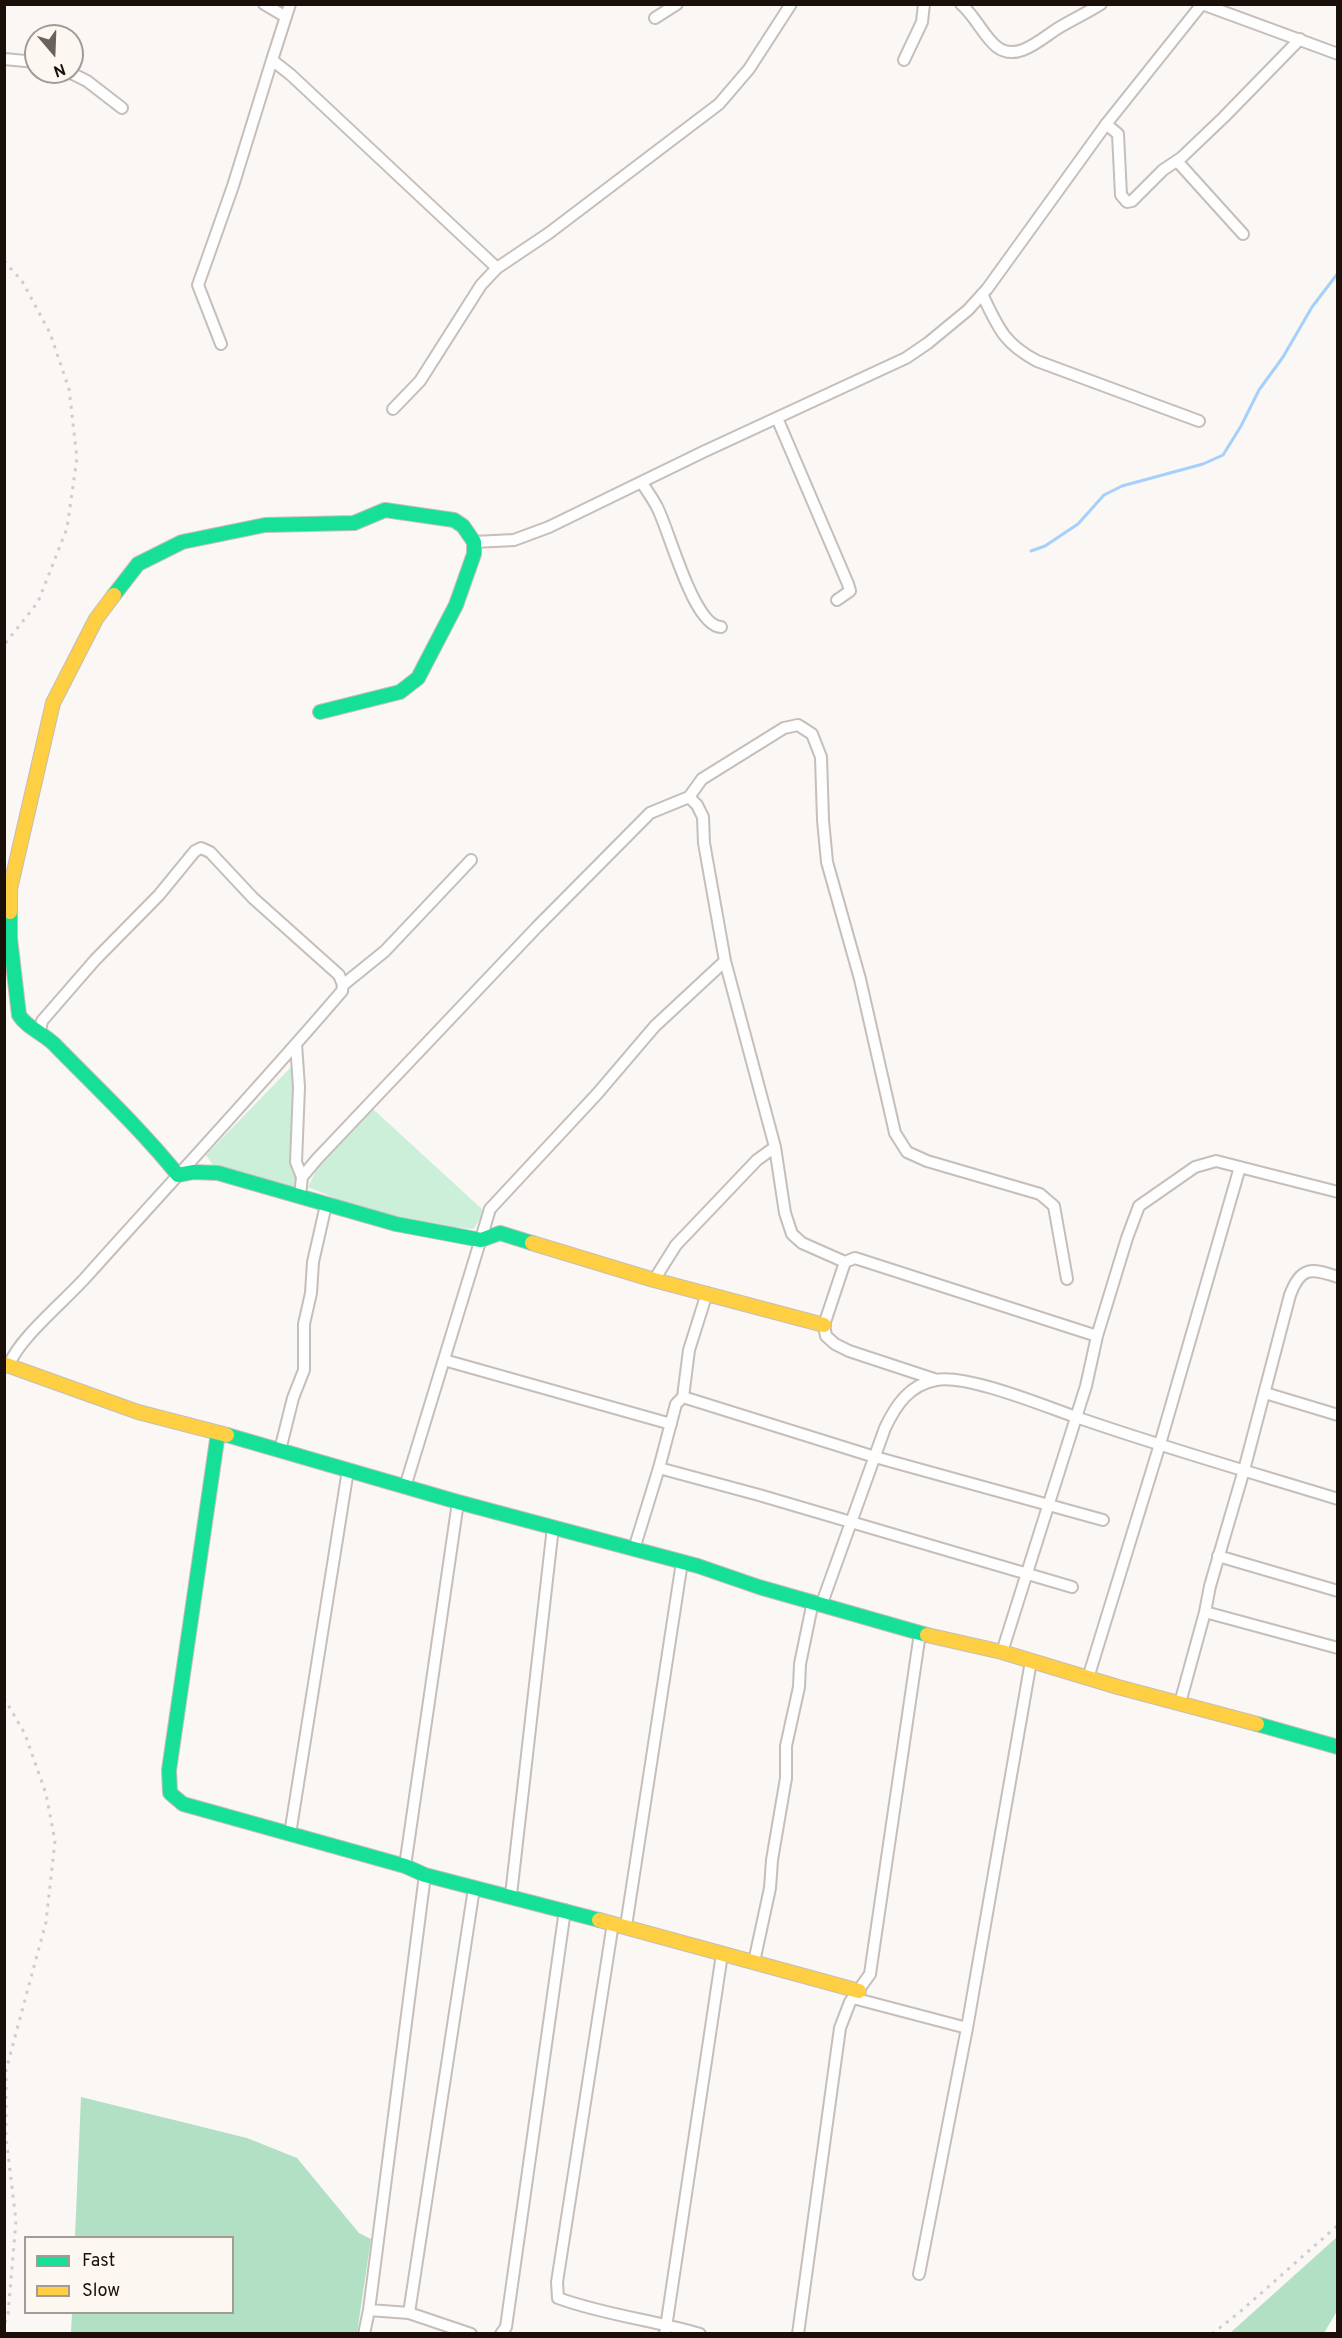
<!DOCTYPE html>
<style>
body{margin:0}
#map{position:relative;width:1342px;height:2338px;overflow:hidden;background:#faf7f5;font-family:Overpass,sans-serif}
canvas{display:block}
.frame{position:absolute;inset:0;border:6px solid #1b1009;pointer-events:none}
.legend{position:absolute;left:24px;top:2236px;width:210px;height:78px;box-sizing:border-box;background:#fdf7f2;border:2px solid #a39b95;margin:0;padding:8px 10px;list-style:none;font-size:18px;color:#1b1009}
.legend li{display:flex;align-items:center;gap:12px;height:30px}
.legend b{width:30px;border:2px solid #a39b95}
.north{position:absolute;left:24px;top:24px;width:60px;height:60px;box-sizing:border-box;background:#fdf7f2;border:2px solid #a39b95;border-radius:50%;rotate:161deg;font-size:16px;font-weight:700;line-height:24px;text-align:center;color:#1b1009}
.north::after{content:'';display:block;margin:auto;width:21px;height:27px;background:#69615c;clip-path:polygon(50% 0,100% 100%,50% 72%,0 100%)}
</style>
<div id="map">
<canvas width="1342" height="2338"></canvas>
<div class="frame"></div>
<ul class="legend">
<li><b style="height:8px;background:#16e098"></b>Fast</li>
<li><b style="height:8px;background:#ffcf43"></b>Slow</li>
</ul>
<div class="north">N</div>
</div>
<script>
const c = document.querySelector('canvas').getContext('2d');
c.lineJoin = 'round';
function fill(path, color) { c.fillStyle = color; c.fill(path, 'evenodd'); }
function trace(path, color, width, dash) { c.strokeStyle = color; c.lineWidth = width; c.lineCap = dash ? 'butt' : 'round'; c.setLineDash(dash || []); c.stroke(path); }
const green = new Path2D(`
 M293,1065L296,1188L213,1165L206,1155Z
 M373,1109L484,1211L474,1229L427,1225L354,1206L308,1187L319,1165Z`);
const forest = new Path2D(`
 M81,2097L247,2138L297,2158L359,2233L371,2239L357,2333H71L72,2313L232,2312V2238L75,2237Z
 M1337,2237V2311L1324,2333H1230Z`);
const stream = new Path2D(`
 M1031,551L1045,546L1078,524L1104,495L1122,486L1203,464L1223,455L1241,426L1259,390L1283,357L1312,307L1338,273`);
const street = new Path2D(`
 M264,4L286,17
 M290,4L272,60L291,75L497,268
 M961,4C976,17 984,37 997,47C1018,63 1043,37 1060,27C1074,19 1088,12 1101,4
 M655,18L677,4
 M4,59L36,62
 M904,60L922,22L924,4
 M69,72L87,81L122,108
 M1106,124L1118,134L1121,195L1127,202L1132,201L1163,170L1181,158L1224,117L1300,39
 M1177,161L1243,234
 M982,294C998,327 1003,343 1037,361L1199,421
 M221,344L198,285L233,186L272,60
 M393,409L420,381L481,285L497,268L549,233L719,104L749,69L791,4
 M777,418L848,584L850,591L837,600
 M642,483C647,491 653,499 657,507C669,529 693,626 721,627
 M474,542L514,540L549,527L703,452L906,358L928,343L968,310L987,289L1107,123L1202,4L1338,54
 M689,797L702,779L784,728L798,725L812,734L821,757L823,820L827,862L860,979L895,1133L907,1152L927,1161L1040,1194L1054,1206L1067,1279
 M343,985L385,951L471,860
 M296,1044L299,1087L296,1162L302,1177
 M300,1196L302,1177L317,1159L536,928L650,813L689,797L697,805L703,817L704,843L725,961L775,1147L785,1213L792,1234L802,1243L845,1262
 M654,1280L676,1245L757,1160L775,1147
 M444,1360L671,1424
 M9,1365C19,1338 66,1300 87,1276C172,1181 259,1088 342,991L343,985L339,975L253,898L210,852L201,848L195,851L159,895L95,960L42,1021L40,1031
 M937,1380L849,1351L835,1344L826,1336L824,1325L845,1262L855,1258L1097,1336
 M1265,1393L1338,1415
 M683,1397L689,1350L707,1293
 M280,1450L293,1398L304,1370V1324L311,1293L313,1262L326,1205
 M659,1468L759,1495L1072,1587
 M405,1487L490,1209L597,1094L655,1026L725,961
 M634,1549L659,1468L676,1404L683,1397L875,1457L1103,1520
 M1218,1556L1338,1591
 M822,1603L885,1428C896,1405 909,1385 936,1380C967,1374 1044,1406 1076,1417C1162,1447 1250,1472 1338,1499
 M1205,1612L1338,1648
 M1002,1652L1086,1386L1097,1336L1127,1238L1139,1206L1195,1167L1216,1161L1338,1192
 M1088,1678L1160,1444L1240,1167
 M1180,1703L1205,1612L1210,1586L1244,1470L1290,1295C1301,1266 1311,1268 1338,1277
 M290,1834L348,1470
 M405,1866L458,1502
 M511,1895L553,1527
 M613,1923L557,2282L558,2298C604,2315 654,2320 700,2334
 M626,1926L682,1562
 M754,1962L770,1888L772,1860L786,1778V1746L799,1687L800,1664L813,1601
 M853,1998L967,2028
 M919,2274L967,2028L1031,1661
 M369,2310L409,2313L471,2334
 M409,2313L474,1888
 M364,2334L369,2310L425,1875
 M501,2334L506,2327L565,1910
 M665,2334L722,1954
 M798,2334L840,2028L850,2002L870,1974L920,1633`);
const fast = new Path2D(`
 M114,595L138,564L182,542L265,525L354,523L385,510L454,520L463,526L474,542V554L456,605L418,678L400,692L320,712
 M10,912V938L19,1015C26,1027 44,1034 54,1044C96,1087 140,1128 178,1175L194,1172L218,1173L396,1224L481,1240L500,1233L532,1243
 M218,1433L169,1770L170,1793L183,1804L405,1866L425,1875L599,1920
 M227,1435L458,1502L698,1566L759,1587L927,1635
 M1257,1724L1338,1747`);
const slow = new Path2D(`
 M10,912V889L53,703L96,619L114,595
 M532,1243L654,1280L824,1325
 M4,1364L138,1412L227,1435
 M927,1635L1002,1652L1118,1687L1257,1724
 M599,1920L859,1991`);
const rail = new Path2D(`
 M4,261L22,281L50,333L69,389L77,458L67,528L38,602L4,645
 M4,1698L25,1734L46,1794L55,1841L46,1922L6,2070V2137L16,2221L8,2314L4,2325
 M1212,2334L1241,2311L1338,2225`);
fill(green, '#cbefd8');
fill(forest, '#b1e0c5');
trace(stream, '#a5d0fb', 3);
trace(street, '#c5beb9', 14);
trace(fast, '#c5beb9', 16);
trace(slow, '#c5beb9', 16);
trace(street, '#fefefe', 10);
trace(fast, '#16e098', 14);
trace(slow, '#ffcf43', 14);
trace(rail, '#cfcdcc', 3, [3, 6]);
</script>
